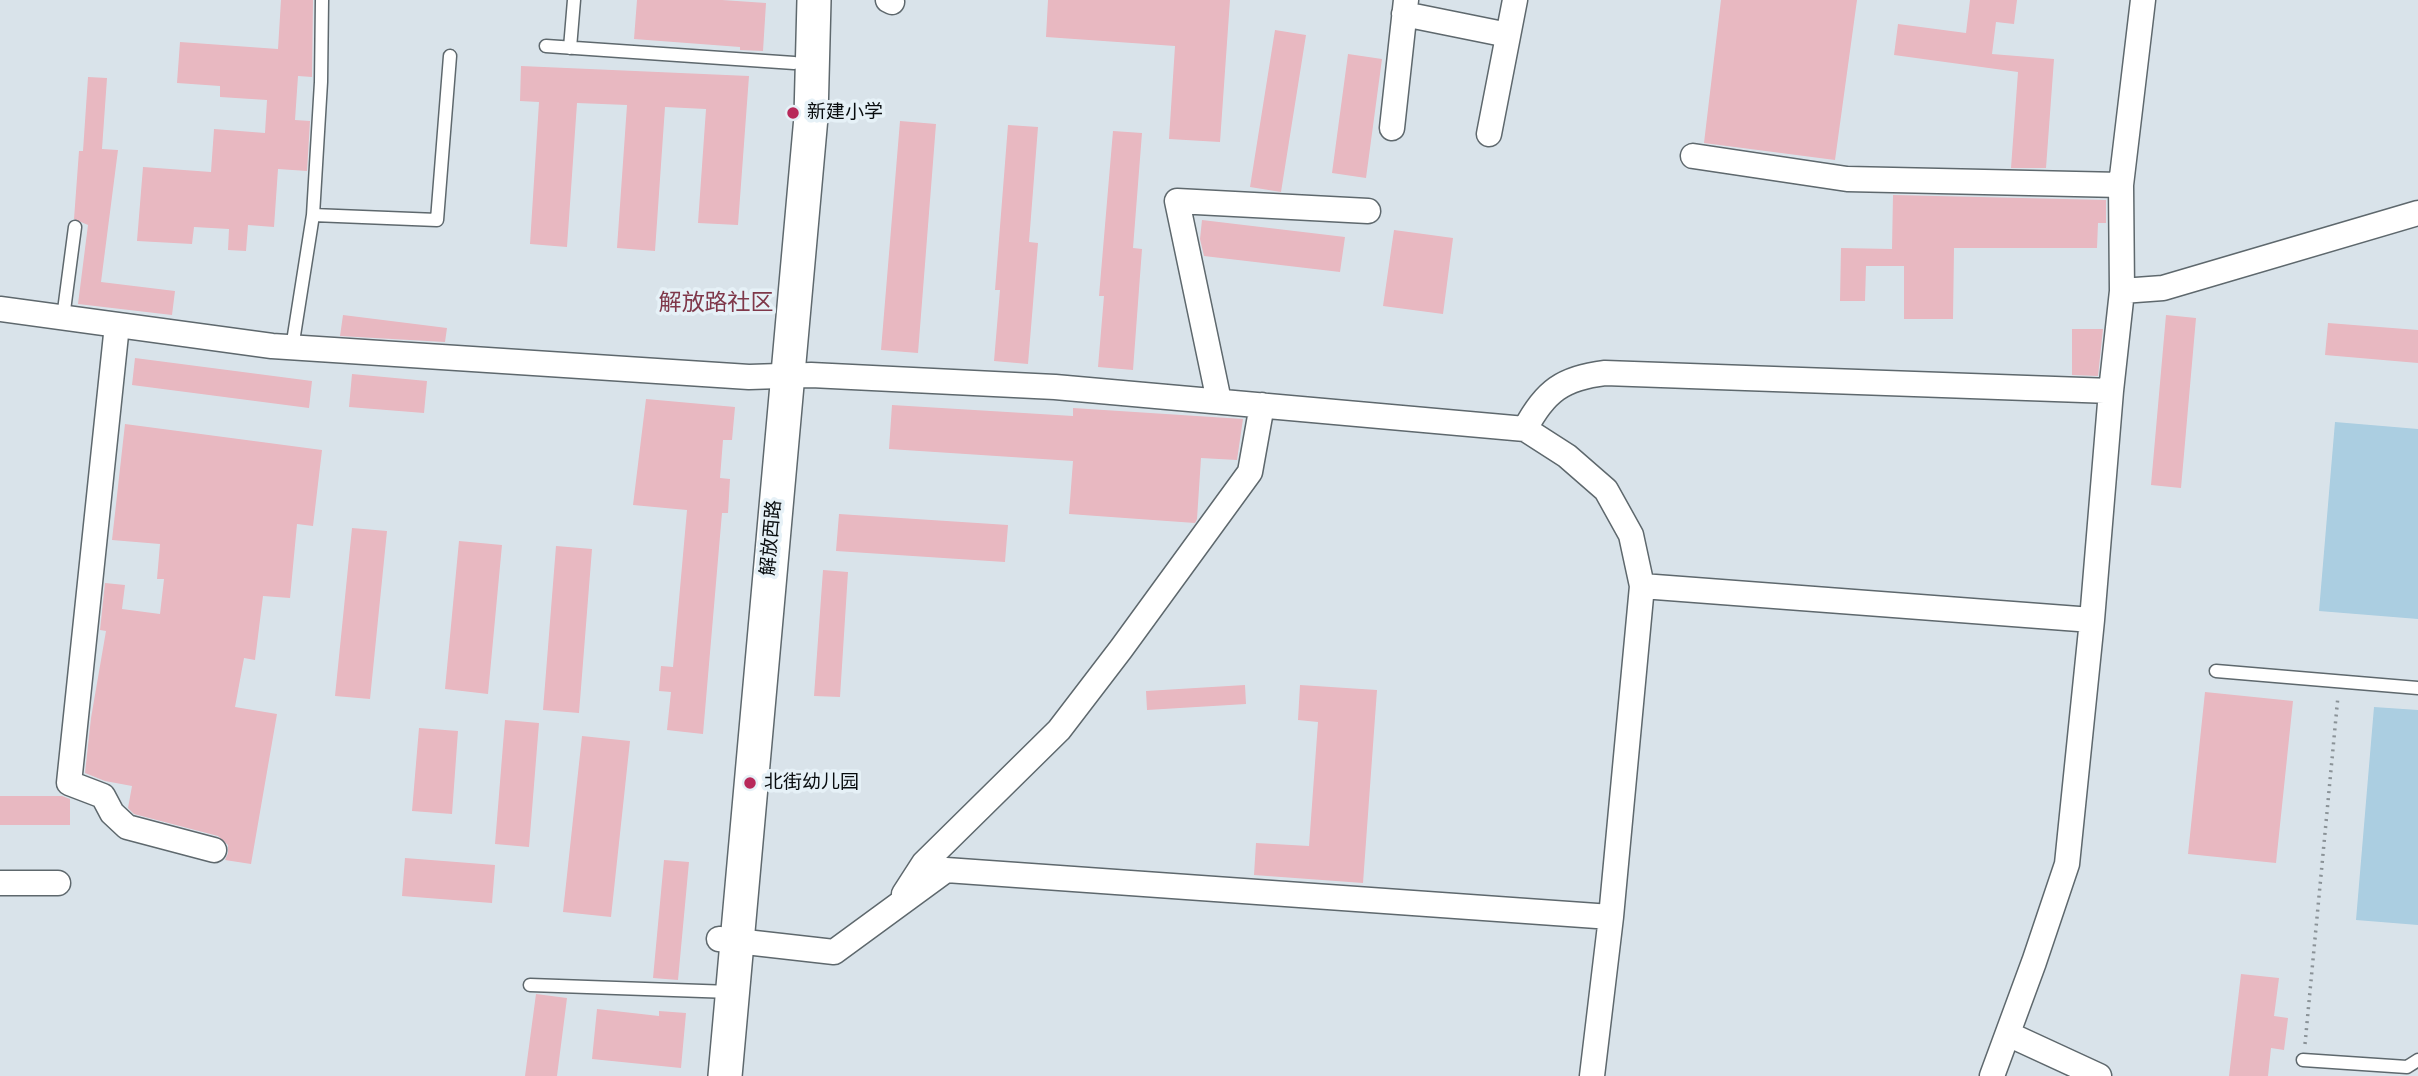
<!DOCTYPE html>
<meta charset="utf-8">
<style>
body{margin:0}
canvas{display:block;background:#d9e3ea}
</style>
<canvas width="2418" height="1076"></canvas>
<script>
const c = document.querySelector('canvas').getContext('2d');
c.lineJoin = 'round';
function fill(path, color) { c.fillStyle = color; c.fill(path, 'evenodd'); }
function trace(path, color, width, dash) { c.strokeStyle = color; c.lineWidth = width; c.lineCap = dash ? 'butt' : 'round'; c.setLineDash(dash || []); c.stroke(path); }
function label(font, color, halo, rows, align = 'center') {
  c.font = font + ' "Roboto Condensed","Noto Sans SC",sans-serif'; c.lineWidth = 7; c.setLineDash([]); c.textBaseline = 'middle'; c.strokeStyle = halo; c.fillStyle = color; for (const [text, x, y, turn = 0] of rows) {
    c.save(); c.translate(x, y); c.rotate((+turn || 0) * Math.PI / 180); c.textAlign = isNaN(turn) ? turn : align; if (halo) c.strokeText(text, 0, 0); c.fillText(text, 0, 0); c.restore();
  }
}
const green = new Path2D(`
 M2335,422L2418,429V619L2319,611Z
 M2374,707L2418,710V925L2356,920Z`);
const building = new Path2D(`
 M281,0H313L312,77L298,76L295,120L310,121L307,171L278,169L274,227L248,225L246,251L228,250L229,229L194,227L192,244L137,241L143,167L211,172L214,129L265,133L267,100L220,97V86L177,83L180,42L278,49Z
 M637,0H722L766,3L763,51L740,50V47L634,39Z
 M1048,0H1230L1220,142L1169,139L1175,46L1046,37Z
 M1721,0H1857L1835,160L1704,143Z
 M1970,0H2017L2014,24L1996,22L1992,54L2054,59L2046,168H2011L2018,72L1894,55L1898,24L1966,33Z
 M1275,30L1306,35L1281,192L1250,187Z
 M1348,54L1382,59L1366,178L1332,173Z
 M521,66L749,76L738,225L698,223L706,109L665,107L655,251L617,248L627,105L577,103L567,247L530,244L539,102L520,101Z
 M88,77L107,78L102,149L118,150L101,282L175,291L172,315L78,304L88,225L74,219L79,151H83Z
 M900,121L936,124L918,353L881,350Z
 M1008,125L1038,127L1029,242L1038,243L1028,364L994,361L1000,290H995Z
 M1113,131L1142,133L1133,248L1142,249L1133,370L1098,367L1104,296H1099Z
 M1893,195L2106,200V223H2098L2097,248H1954L1953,319H1904V266H1866L1865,301H1840L1841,248L1892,249Z
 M1202,220L1345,237L1340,272L1204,256L1200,239Z
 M1394,230L1453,238L1443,314L1383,306Z
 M343,315L447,328L445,342L340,336Z
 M2166,315L2196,318L2181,488L2151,485Z
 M2328,323L2418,330V363L2325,355Z
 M2072,329H2103L2098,376L2072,375Z
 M135,358L312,381L309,408L132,385Z
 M352,374L427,381L424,413L349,407Z
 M646,399L735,407L732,440H723L720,478L730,479L728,513H722L703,734L667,730L671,692L659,691L661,666L673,667L687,510L633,505Z
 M892,405L1073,416V408L1243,419L1237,460L1201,458L1197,519L1195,523L1069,514L1073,461L889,449Z
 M125,424L322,450L313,526L297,524L290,598L263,596L255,660L244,658L235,707L277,714L251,864L225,860L228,853V845L218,836L134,814L128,808L132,786L105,781L85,773L91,718L106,631L100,630L105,583L125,585L122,609L160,614L164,579H157L160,544L112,540Z
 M839,514L1008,525L1005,562L836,551Z
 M352,528L387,531L370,699L335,696Z
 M459,541L502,545L488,694L445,689Z
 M556,546L592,549L579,713L543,710Z
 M823,570L848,572L840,697L814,696Z
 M1245,685L1246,704L1147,710L1146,691Z
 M1300,685L1377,690L1363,883L1254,875L1256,843L1309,846L1318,722L1298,720Z
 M2205,692L2293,701L2276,863L2188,854Z
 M505,720L539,723L529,847L495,844Z
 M419,728L458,731L452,814L412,811Z
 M582,736L630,741L611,917L563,912Z
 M0,796H62L70,799V825H0Z
 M405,858L495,865L492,903L402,896Z
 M664,860L689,862L678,980L653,978Z
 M2241,974L2279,978L2274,1016L2288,1018L2284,1050L2271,1048L2268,1076H2229Z
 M536,994L567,998L557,1076H525Z
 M597,1009L659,1016V1011L686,1013L681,1068L592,1059Z`);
const path = new Path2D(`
 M2305,1044L2338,696`);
const lane = new Path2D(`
 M546,46L794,63
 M570,48L574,0
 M313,215L437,220L450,56
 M63,318L75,227
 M292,348L313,215L321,82L322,0
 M2216,671L2418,688
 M530,985L731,992
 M2303,1060L2407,1067L2418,1060`);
const street = new Path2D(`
 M888,0L892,2
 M1404,14L1508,35
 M1392,128L1406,0
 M1489,134L1515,0
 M1693,156L1847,179L2121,185
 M2122,291L2163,288L2418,213
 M0,309L272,346L749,377L811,375L1055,387L1525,429L1567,456L1606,490L1631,535L1642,586L1611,917L1592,1076
 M117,325L69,783L103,796L112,813L127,827L214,850
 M1219,401L1177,201L1368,211
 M1525,429C1545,391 1563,378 1605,373L2111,391
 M1642,586L2092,620
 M0,883H58
 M904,894L924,863L1059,730L1121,649L1250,472L1262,405
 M719,939L834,952L946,870L1611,917
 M2008,1034L2099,1076
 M1992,1076L2034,962L2067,864L2092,620L2111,391L2122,291L2121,185L2143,0`);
const secondary = new Path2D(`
 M725,1076L811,117L814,0`);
const markers = [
 [793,113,7,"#b8295a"],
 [750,783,7,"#b8295a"]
];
const poiNames = [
 ["新建小学",807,113],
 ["北街幼儿园",764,783]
];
const streetNames = [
 ["解放西路",772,538,-85]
];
const quarterNames = [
 ["解放路社区",716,304]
];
fill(green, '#abcee1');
fill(building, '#e8b8c1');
trace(lane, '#5e686d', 15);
trace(street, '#5e686d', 27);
trace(secondary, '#5e686d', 36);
trace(path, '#8a9297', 3.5, [2, 5]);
trace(lane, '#fff', 12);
trace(street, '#fff', 24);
trace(secondary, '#fff', 33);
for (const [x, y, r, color] of markers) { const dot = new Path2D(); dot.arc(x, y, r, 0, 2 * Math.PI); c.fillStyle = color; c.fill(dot); trace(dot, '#e6f1f7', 2.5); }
label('19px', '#080c0e', '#e6f1f7', poiNames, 'left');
label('19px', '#080c0e', '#e6f1f7', streetNames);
label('23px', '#7f384a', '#e6f1f7', quarterNames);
</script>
